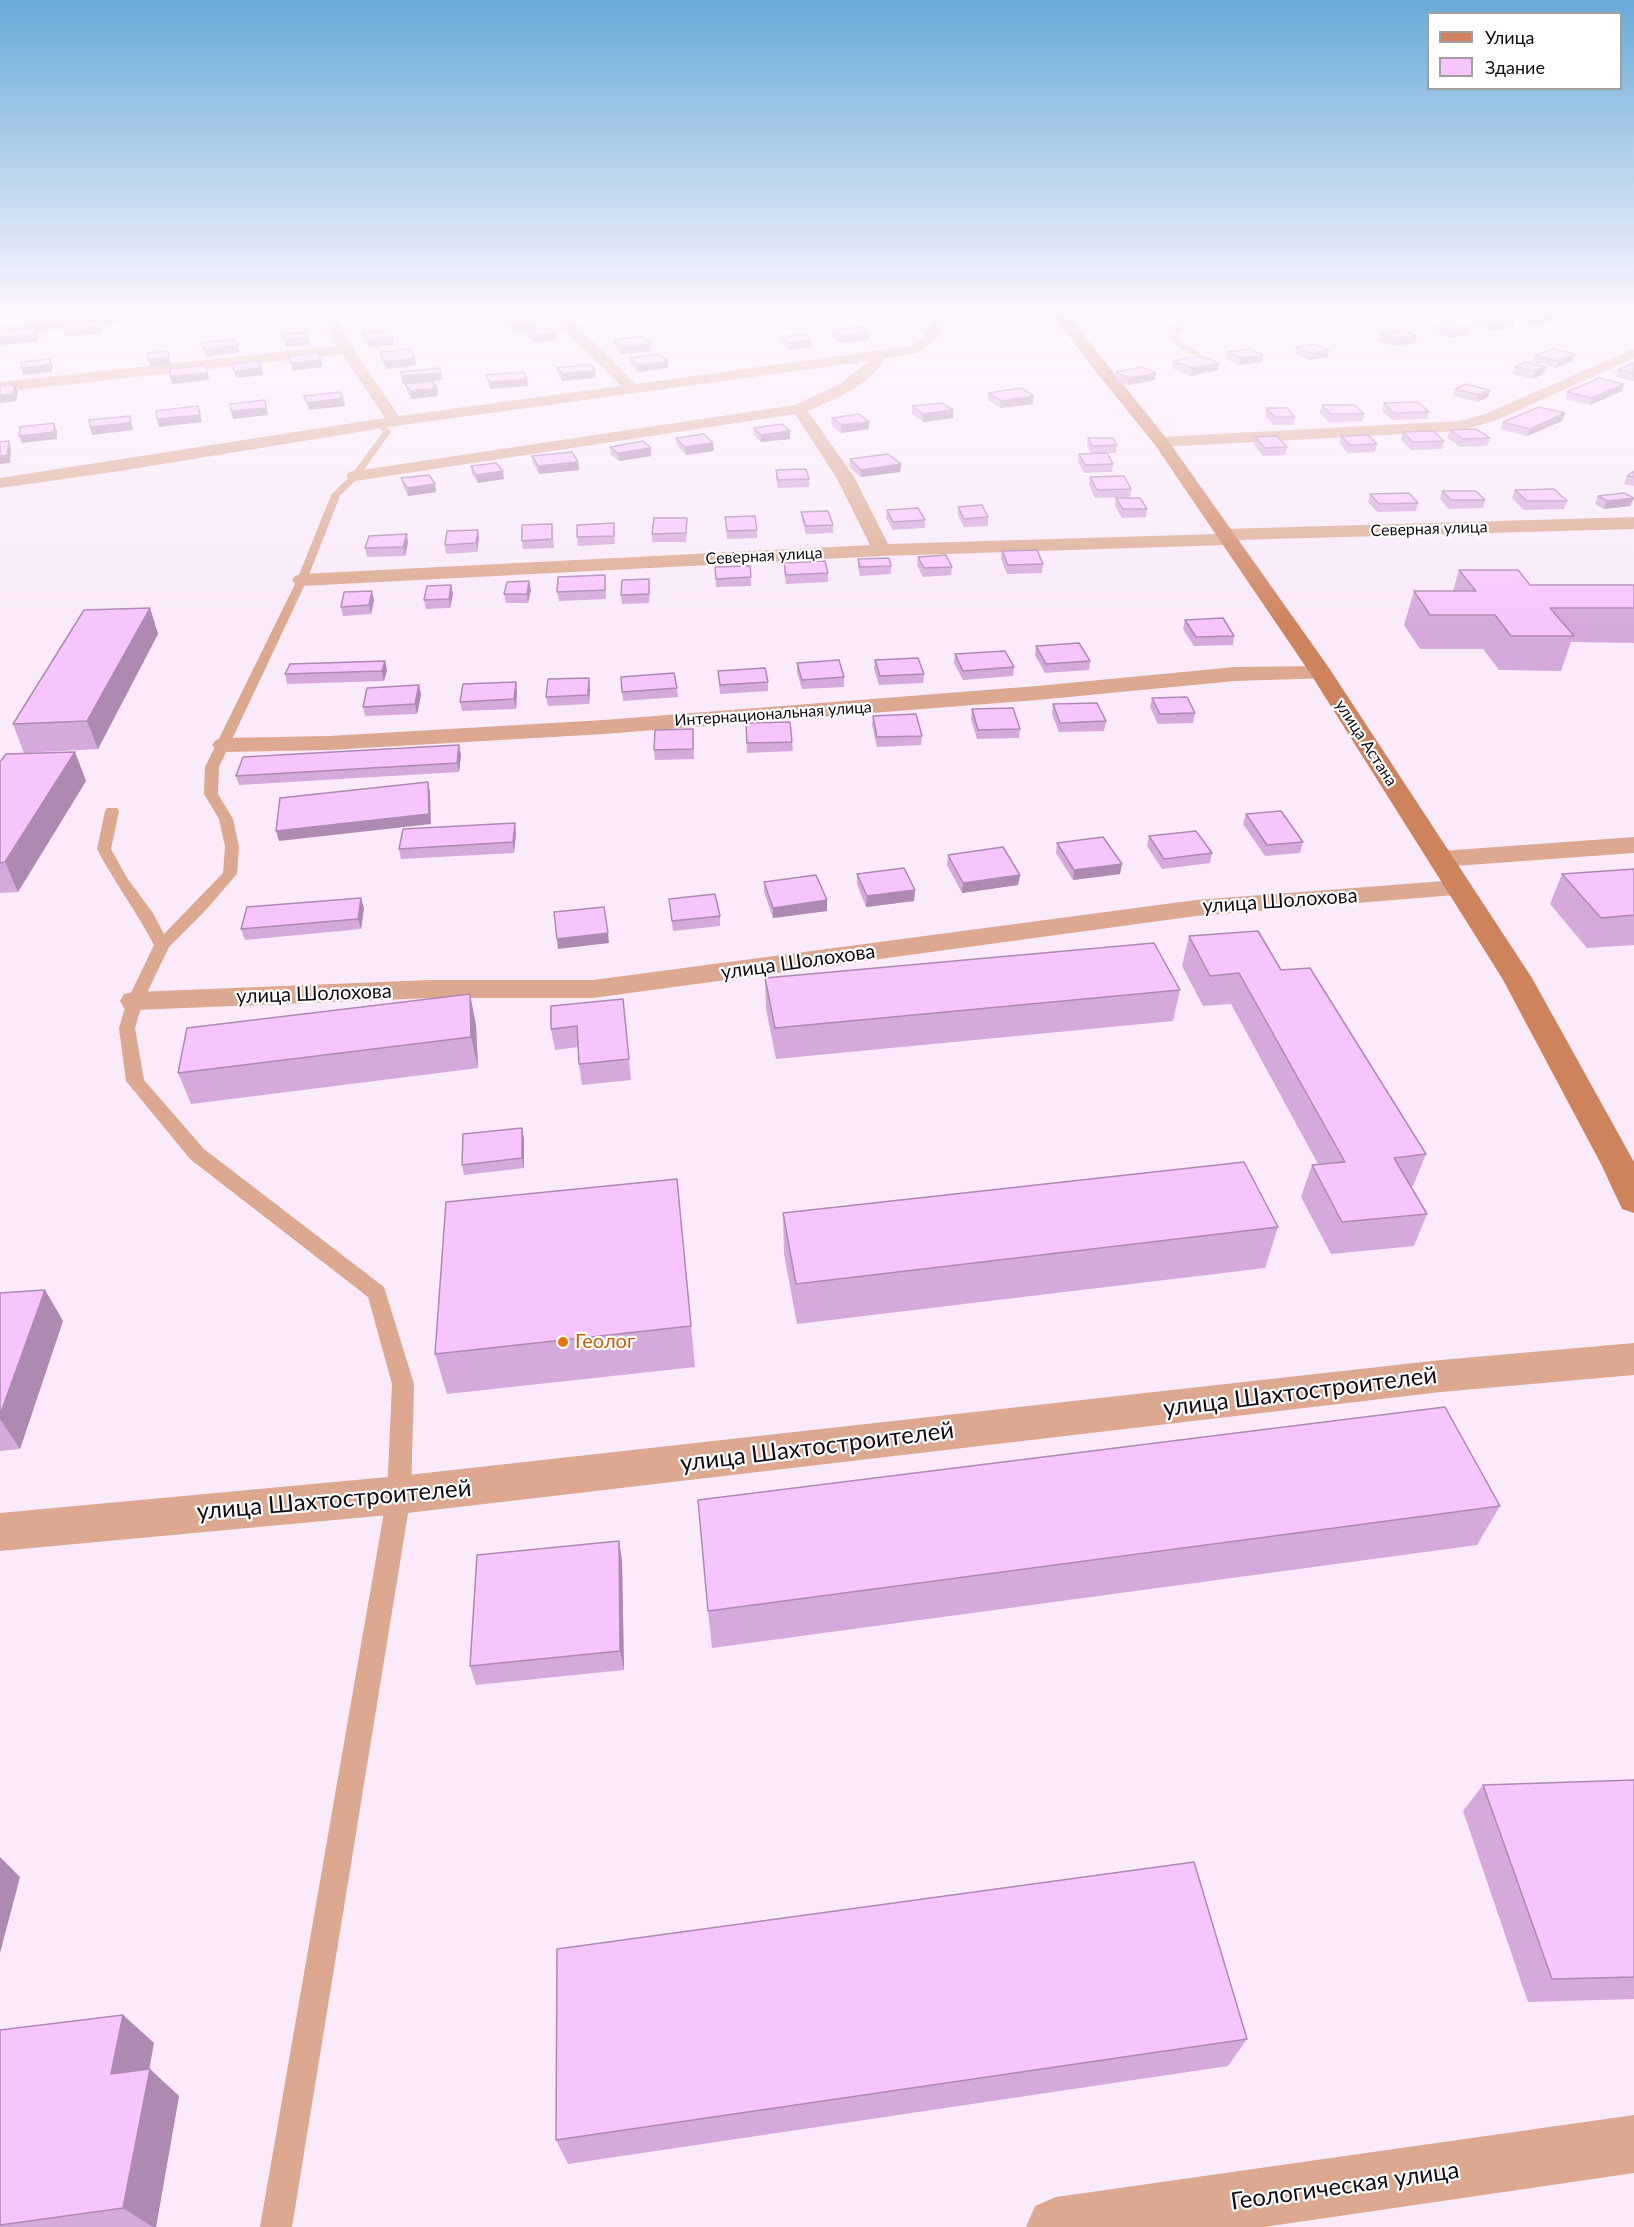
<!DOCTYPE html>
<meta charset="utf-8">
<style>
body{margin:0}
#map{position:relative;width:1634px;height:2227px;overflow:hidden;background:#faeafc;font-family:Lato,sans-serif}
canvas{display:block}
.legend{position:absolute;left:1427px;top:12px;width:195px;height:78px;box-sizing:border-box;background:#fff;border:2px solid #a19da1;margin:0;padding:8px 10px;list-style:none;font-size:18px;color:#140b15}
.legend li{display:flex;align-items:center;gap:12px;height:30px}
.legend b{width:30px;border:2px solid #a19da1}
</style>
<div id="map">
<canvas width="1634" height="2227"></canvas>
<ul class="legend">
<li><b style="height:8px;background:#ce835d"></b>Улица</li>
<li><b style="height:16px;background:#f8c4ff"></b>Здание</li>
</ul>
</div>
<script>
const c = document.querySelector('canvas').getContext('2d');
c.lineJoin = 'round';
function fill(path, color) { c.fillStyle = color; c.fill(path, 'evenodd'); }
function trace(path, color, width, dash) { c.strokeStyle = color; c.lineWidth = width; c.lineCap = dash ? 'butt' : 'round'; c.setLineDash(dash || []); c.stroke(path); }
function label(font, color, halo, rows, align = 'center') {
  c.font = font + ' Lato,sans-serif'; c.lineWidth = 4.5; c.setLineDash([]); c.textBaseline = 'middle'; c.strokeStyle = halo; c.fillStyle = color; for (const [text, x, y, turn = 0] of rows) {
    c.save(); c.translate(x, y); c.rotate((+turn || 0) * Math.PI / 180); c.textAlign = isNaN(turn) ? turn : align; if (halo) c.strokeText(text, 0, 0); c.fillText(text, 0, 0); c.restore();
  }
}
const lane = new Path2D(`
 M1187,312H1195L1176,335L1183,343L1199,352L1200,354L1196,356L1177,347L1168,335L1174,324Z
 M1424,312H1433L1452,320L1445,322Z
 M381,420L391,432L358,478L340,496L307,580L219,767L218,794L233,819L239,847L237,874L204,912L169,947L143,1001L135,1028L144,1080L204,1149L384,1287L414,1384L411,1495L292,2227H260L387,1495L392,1384L368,1297L190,1159L126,1081L119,1028L127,1001L154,945C137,912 114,882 97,849L105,811L107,808H117L119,811L111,849L127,878L153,913L164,934L223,873L225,847L219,819L204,794L205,767L297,580L331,495L352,474L383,432L377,423Z`);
const street = new Path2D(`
 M153,312H198L191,316L0,335V327Z
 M319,312H331L353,349L399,416L621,386L547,312H561L572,320L635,384L911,346L921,340L940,312H952C931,349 927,353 884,359C870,386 834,399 808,411L854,477L888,544L1217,534L1225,529L1634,517V529L1236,540L1227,545L882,556L302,586L295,584L292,580L295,576L302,574L870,545L836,477L795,414L355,481L349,480L346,476L349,472L355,471L795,405L840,384L869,361L395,426L120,471L0,488V478L385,418L342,354L0,392V382L337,346Z
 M1634,349V358L1497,420L1460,431L1161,447L1153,442L1161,437L1459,421L1485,414Z
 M1321,666L1329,668L1332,673L1329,678L1235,681L1037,700L604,734L329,750L224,752L216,750L212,745L216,740L224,738L329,736L604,720L1037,686L1235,667Z
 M1634,837V853L1441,867L1432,865L1428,859L1432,853L1441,851Z
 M1458,880L1468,882L1472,888L1468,894L1196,916L593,998H430L135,1010L124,1008L120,1001L124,994L135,992L430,980H593L1196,900Z
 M1634,1343V1375L1441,1392L399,1514L0,1551V1513L399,1476L1441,1360Z
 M1634,2115V2173L1264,2227H1026L1035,2206L1056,2197Z`);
const secondary = new Path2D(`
 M1052,312H1065L1167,439L1329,668L1532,978L1634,1162V1213L1622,1209L1601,1164L1502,978L1310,673L1155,445L1088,362Z`);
const wall = new Path2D(`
 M579,312H609V316L586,319L580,314Z
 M1518,312L1558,314L1556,321L1534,325L1516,319Z
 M1559,312H1597L1596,314L1575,317Z
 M505,318L536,329L555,333L556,340L534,343L529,337L528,331L518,332L506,324Z
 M1475,320L1513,327L1490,331L1473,326Z
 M1435,326L1469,329L1467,335L1449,338L1433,333Z
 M832,330L870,333V340L841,343L832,337Z
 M363,333L394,345L368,347L364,340Z
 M1381,334L1415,343L1392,346L1379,341Z
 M781,337L811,347L789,350L781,343Z
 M613,340L651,344V351L622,354L614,346Z
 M201,343L240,352L207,357L203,350Z
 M1296,347L1328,357L1309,360L1294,354Z
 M380,352L415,358L416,365L387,369L381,359Z
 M1227,352L1262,362L1239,365L1226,359Z
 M1535,355L1573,361L1556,368L1533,362Z
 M630,358L668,361V368L638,372L631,365Z
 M1173,361L1219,363L1218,370L1190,376L1172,368Z
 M1634,363V381L1616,377L1618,370Z
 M1515,367L1543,374L1533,379L1512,374Z
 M557,368L595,378L562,381L558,375Z
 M400,372L441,373L442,380L432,381L437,388L438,396L411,399L407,391L405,384L429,381L403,384Z
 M1116,372L1155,380L1128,385L1115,380Z
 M1624,384L1622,391L1590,405L1565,399L1567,392Z
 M1455,389L1490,390L1488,397L1477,402L1453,396Z
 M988,393L1033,404L1000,408L988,400Z
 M1384,403L1429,412L1427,419L1392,420L1382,411Z
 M1322,405L1364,414L1362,421L1329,422L1320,413Z
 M912,406L953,410V418L923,422L912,414Z
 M1266,408L1295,417L1293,425H1273L1265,416Z
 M1565,413L1562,421L1527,436L1501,429L1503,422Z
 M832,418L869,429L841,433L831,425Z
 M754,428L790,431V439L761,442L754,435Z
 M1450,430L1490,438L1487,446L1460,447L1447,438Z
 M1403,432L1444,441L1442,449L1411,450L1401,440Z
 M1341,436L1377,444L1375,452L1348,453L1339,443Z
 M1255,437L1287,447L1285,455L1263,456L1254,445Z
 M676,438L714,451L686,455L677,445Z
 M1088,438L1117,445L1116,453H1091L1087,446Z
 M610,447L651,448V456L619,461L611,455Z
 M1079,454L1113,464L1112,472L1084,473L1078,462Z
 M532,456L578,462L579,470L539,474L533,464Z
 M850,459L901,464L900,472L861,477L849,467Z
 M471,466L504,479L478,483L472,474Z
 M776,470L809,479V487L778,488L776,478Z
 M1634,471V486L1624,484L1627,476Z
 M1090,477L1131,489L1130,497L1095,498L1089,485Z
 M401,478L435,484L436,492L408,496L403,486Z
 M1515,490L1567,501L1564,509L1524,510L1512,498Z
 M1442,491L1485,500L1483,508L1449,509L1440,499Z
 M1370,494L1418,503L1416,511L1377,512L1368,502Z
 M1598,496L1634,498L1630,506L1604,509L1595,504Z
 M1116,498L1147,509L1146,517L1122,518L1115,506Z
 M958,507L988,517V526L964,527L958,515Z
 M887,510L925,520V528L893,530L886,518Z
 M801,512L833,525V533L806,534L802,521Z
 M725,517L757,530V538L727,539Z
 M614,523L615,544L578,546L577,537Z
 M552,524L554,548L523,549L522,541Z
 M687,526L686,542H652V534Z
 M479,538L477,552L446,554L445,545Z
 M408,543L405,556L367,557L365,548Z
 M1002,551L1043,564L1042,573L1007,574L1001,559Z
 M918,557L952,567L951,575L923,577L917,565Z
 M858,559L891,566V574L860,576L858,568Z
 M784,563L828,573V582L786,584L784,572Z
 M715,567L751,577V586L716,587Z
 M1459,570L1530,585H1634V643L1571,642L1561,671L1499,670L1483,649H1420L1404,625L1414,591H1453Z
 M605,575L606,599L559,601L557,592Z
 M451,585L453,594L450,608L426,609L424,600Z
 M650,588L649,603L622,604L621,595Z
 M531,590L528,603H506L504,594Z
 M374,600L371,614L343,616L341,607Z
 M150,608L158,634L98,749L24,753L13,724Z
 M1185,620L1234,636L1233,645L1194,646L1183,629Z
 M1036,646L1090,661L1089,670L1045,673L1035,655Z
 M955,654L1014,667L1013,676L963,680L954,663Z
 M875,660L924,674L923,683L879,685L874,669Z
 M797,663L844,677V687L802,689L797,672Z
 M387,670L384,681L287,684L285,674Z
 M718,671L768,682V691L720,694Z
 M621,677L677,688L678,697L623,701Z
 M419,685L421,695L417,714L365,716L363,707Z
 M590,687L589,704L548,706L546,697Z
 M517,691L516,709L462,711L460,702Z
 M1152,698L1195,713L1193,723L1158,724L1150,707Z
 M1053,704L1106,721L1104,731L1059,732L1052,714Z
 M972,709L1020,729L1019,738L977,739L971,719Z
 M873,716L922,736L921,745L877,747L872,725Z
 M746,723L792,742L793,751L747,753Z
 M693,729L694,759L655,760L654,750Z
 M75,752L86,781L18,892L0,893V762Z
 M461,755L459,772L239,785L236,776Z
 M1246,814L1303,842L1300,853L1265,856L1243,824Z
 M516,833L514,853L401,859L399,849Z
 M1149,836L1212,853L1210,863L1162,869L1147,846Z
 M1057,843L1120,874L1073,880L1056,853Z
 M948,855L1020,875L1018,885L962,893L947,865Z
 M1634,869V945L1587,948L1550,904L1562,874Z
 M857,874L915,890L914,901L866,907L857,884Z
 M764,882L827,911L773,918L764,892Z
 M669,899L720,916V926L673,931Z
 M364,908L361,929L245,940L241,929Z
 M1189,936L1281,970L1426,1154L1413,1186H1411L1427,1214L1414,1246L1331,1254L1301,1197L1312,1165L1318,1164L1231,1004L1203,1006L1182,966Z
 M765,978L1180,990L1173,1021L776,1059L766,1009Z
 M623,999L631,1080L582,1085L579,1064L578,1047L555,1050L551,1029Z
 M476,1025L478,1068L191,1104L178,1073Z
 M524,1139V1168L464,1175L462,1165Z
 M677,1179L695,1367L447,1394L435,1354Z
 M783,1213L1278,1227L1265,1268L797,1324L784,1254Z
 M45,1290L63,1321L20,1449L0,1451V1293Z
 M1500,1506L1477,1545L712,1648L708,1611Z
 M619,1541L622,1561L624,1670L476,1685L470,1666Z
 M1634,1780V1999L1528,2002L1463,1811L1483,1785Z
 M123,2015L154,2043L149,2070L179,2096L156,2227H0V2030Z
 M1247,2039L1228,2066L568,2164L556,2140Z`);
const shadedWall = new Path2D(`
 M40,312H58V317L22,320L20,314Z
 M496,312H509L496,314Z
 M585,312H609V316L586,319Z
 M759,312H777V314L759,315Z
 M1577,312H1597L1596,314L1575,317Z
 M1558,314L1556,321L1534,325L1536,318Z
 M1515,320L1513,327L1490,331L1492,325Z
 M535,323L536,329L518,332L517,326Z
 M101,327L103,333L66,337L64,331Z
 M36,328L38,335L37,342L0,345V338Z
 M1469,329L1467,335L1449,338L1451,331Z
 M555,333L556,340L534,343L533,336Z
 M870,333V340L841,343V336Z
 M1417,336L1415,343L1392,346L1394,339Z
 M308,337L310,344L286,347L284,340Z
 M393,338L394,345L368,347L367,340Z
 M811,340V347L789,350V343Z
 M651,344V351L622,354V347Z
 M238,345L240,352L207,357L205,350Z
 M1329,350L1328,357L1309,360L1311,353Z
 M168,351L171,365L151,367L148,360Z
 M1575,354L1573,361L1556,368L1558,361Z
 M1263,355L1262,362L1239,365L1240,358Z
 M415,358L416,365L387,369L386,362Z
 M50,359L53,366L52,372L23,375L21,368Z
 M321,360L323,367L293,371L291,363Z
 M668,361V368L638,372V365Z
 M1219,363L1218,370L1190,376L1192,368Z
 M206,365L209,380L172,384L170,376Z
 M1546,367L1543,374L1533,379L1535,371Z
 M261,368L263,375L236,378L234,371Z
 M595,370V378L562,381V374Z
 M441,373L442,380L403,384L402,376Z
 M1156,373L1155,380L1128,385L1129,378Z
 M527,379L528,386L490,389L489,382Z
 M1624,384L1622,391L1590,405L1592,398Z
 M15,385L18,392L16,401L0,403V395Z
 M437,388L438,396L411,399L410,391Z
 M1490,390L1488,397L1477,402L1479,395Z
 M1034,396L1033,404L1000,408L1001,401Z
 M343,398L345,406L309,410L307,403Z
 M265,400L268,415L233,419L231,411Z
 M198,406L202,422L159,427L157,419Z
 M953,410V418L923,422V414Z
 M1565,413L1562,421L1527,436L1530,429Z
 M130,416L133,430L92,435L90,427Z
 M869,422V429L841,433L842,425Z
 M54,423L57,431V439L22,443L19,436Z
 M790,431V439L761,442V435Z
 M9,441L11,448L10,463L0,464V456Z
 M713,443L714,451L686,455L685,447Z
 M651,448V456L619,461L618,453Z
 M578,462L579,470L539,474L538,466Z
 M901,464L900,472L861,477V470Z
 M503,471L504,479L478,483L476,475Z
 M435,484L436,492L408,496L407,488Z
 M1634,498L1630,506L1604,509L1607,501Z
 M478,530L479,538L477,552L476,543Z
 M407,534L408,543L405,556L403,547Z
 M529,581L531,590L528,603L527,594Z
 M451,585L453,594L450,608L449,599Z
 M372,591L374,600L371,614L369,605Z
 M150,608L158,634L98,749L87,721Z
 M385,661L387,670L384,681L382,671Z
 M589,678L590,687L589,704L588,695Z
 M516,682L517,691L516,709L514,699Z
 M419,685L421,695L417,714L415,704Z
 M459,745L461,755L459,772L457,763Z
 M75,752L86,781L18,892L5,862Z
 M428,782L430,792L431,824L279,841L276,831Z
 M515,823L516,833L514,853L513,842Z
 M1122,864L1120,874L1073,880L1074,870Z
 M1020,875L1018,885L962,893L963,883Z
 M915,890L914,901L866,907L867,896Z
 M361,898L364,908L361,929L358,919Z
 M827,900V911L773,918V908Z
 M608,933L609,943L558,949L557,939Z
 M470,994L476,1025L478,1068L471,1037Z
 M522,1128L524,1139V1168L522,1158Z
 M45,1290L63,1321L20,1449L0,1419V1415Z
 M619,1541L622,1561L624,1670L620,1651Z
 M0,1857L20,1877L0,1953Z
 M123,2015L154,2043L143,2100L111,2074Z
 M150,2069L179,2096L156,2227H153L123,2208Z`);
const building = new Path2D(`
 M20,312H40L20,314Z
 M1518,312H1551L1558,314L1536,318Z
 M522,315L535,323L517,326L505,318Z
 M1498,315L1515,320L1492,325L1475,320Z
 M100,321L101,327L64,331L63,325Z
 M1452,323L1469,329L1451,331L1435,326Z
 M862,327L870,333L841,336L832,330Z
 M36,328L34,335L0,338V331Z
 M550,328L555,333L533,336L528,331Z
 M389,331L393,338L367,340L363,333Z
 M1403,331L1417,336L1394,339L1381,334Z
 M306,332L308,337L284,340L282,334Z
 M804,334L811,340L789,343L781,337Z
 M642,336L651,344L622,347L613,340Z
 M234,339L238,345L205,350L201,343Z
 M1314,344L1329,350L1311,353L1296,347Z
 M409,349L415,358L386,362L380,352Z
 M1250,349L1263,355L1240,358L1227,352Z
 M1553,349L1575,354L1558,361L1535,355Z
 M168,351L169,358L148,360V353Z
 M318,353L321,360L291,363L288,356Z
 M660,354L668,361L638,365L630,358Z
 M1200,356L1219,363L1192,368L1173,361Z
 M50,359V365L21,368V362Z
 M259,361L261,368L234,371L232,364Z
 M1525,362L1546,367L1535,371L1515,367Z
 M1634,363V373L1618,370L1633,363Z
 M590,364L595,370L562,374L557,368Z
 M206,365L207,373L170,376V369Z
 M1142,367L1156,373L1129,378L1116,372Z
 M439,368L441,373L402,376L400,372Z
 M524,372L527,379L489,382L486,375Z
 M1599,378L1624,384L1592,398L1567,392Z
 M432,381L437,388L410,391L405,384Z
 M1466,384L1490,390L1479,395L1455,389Z
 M15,385L13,394L0,395V386Z
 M1021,388L1034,396L1001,401L988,393Z
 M340,392L343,398L307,403L304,396Z
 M265,400L266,408L231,411L230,404Z
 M1418,402L1429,412L1394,413L1384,403Z
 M942,403L953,410L923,414L912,406Z
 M1322,405H1355L1364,414H1330Z
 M198,406L200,415L157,419L156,411Z
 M1539,407L1565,413L1530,429L1503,422Z
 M1266,408H1287L1295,417H1275Z
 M859,414L869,422L842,425L832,418Z
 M130,416V423L90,427L89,420Z
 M54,423V432L19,436L20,427Z
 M782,424L790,431L761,435L754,428Z
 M1476,429L1490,438L1463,439L1450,430Z
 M1433,431L1444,441L1413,442L1403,432Z
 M704,434L713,443L685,447L676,438Z
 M1368,435L1377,444L1350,445L1341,436Z
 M1277,436L1287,447L1265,448L1255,437Z
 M1088,438H1113L1117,445L1092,446Z
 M9,441L7,455L0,456V442Z
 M643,441L651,448L618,453L610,447Z
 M572,452L578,462L538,466L532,456Z
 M1107,453L1113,464L1085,465L1079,454Z
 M888,454L901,464L861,470L850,459Z
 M496,463L503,471L476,475L471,466Z
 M806,469L809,479L778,480L776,470Z
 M1634,471V477L1627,476Z
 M429,475L435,484L407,488L401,478Z
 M1124,476L1131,489L1097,490L1090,477Z
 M1554,489L1567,501H1527L1515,490Z
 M1442,491H1476L1485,500H1451Z
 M1409,493L1418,503L1379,504L1370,494Z
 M1624,493L1634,498L1607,501L1598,496Z
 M1116,498H1140L1147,509H1123Z
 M982,505L988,517L964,519L958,507Z
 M918,508L925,520L893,522L887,510Z
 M828,511L833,525L806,526L801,512Z
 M755,516L757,530L727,531L725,517Z
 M654,518H687L686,533L652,534Z
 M614,523V536L577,537V525Z
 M552,524V539L522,541V525Z
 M478,530L476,543L445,545L447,531Z
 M407,534L403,547L365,548L369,536Z
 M1037,550L1043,564L1008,565L1002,551Z
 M946,555L952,567L924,568L918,557Z
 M889,558L891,566L860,567L858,559Z
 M825,561L828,573L786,575L784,563Z
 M750,566L751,577L716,579L715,567Z
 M1459,570H1518L1530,585H1634V608H1550L1574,636H1511L1495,615H1430L1414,591H1476Z
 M605,575V590L557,592L558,577Z
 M649,579V594L621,595L622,580Z
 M529,581L527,594H504L507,582Z
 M451,585L449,599L424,600L427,586Z
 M372,591L369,605L341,607L344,592Z
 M150,608L87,721L13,724L84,610Z
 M1223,618L1234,636L1196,637L1185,620Z
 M1079,643L1090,661L1046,664L1036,646Z
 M1005,651L1014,667L963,671L955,654Z
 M918,658L924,674L880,676L875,660Z
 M839,660L844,677L802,680L797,663Z
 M385,661L382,671L285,674L290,664Z
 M765,668L768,682L720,685L718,671Z
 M674,673L677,688L622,692L621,677Z
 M589,678L588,695L546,697L548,679Z
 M516,682L514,699L460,702L463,684Z
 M419,685L415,704L363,707L367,688Z
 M1187,697L1195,713L1160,714L1152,698Z
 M1097,703L1106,721L1060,723L1053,704Z
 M1013,708L1020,729L978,730L972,709Z
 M916,714L922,736L877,737L873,716Z
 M790,722L792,742L747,743L746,723Z
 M693,729V749L654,750L655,730Z
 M459,745L457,763L236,776L243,757Z
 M75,752L5,862L0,863V762L6,754Z
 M428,782L429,814L276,831L280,798Z
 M1281,811L1303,842L1267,845L1246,814Z
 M515,823L513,842L399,849L403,829Z
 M1196,831L1212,853L1164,859L1149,836Z
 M1103,837L1122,864L1074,870L1057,843Z
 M1003,847L1020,875L963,883L948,855Z
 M904,868L915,890L867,896L857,874Z
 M1634,869V915L1601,918L1562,874Z
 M816,875L827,900L773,908L764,882Z
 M715,894L720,916L672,921L669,899Z
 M361,898L358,919L241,929L247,907Z
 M604,907L608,933L557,939L554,912Z
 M1258,931L1281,970L1310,968L1426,1154L1394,1158L1427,1214L1342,1222L1312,1165L1345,1162L1239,973L1210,976L1189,936Z
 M1154,943L1180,990L775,1028L765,978Z
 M470,994L471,1037L178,1073L187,1028Z
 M623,999L629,1059L579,1064L577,1026L551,1029V1006Z
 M522,1128V1158L462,1165L463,1134Z
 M1244,1162L1278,1227L796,1284L783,1213Z
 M677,1179L691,1326L435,1354L446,1202Z
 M45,1290L0,1415V1293Z
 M1445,1407L1500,1506L708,1611L698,1500Z
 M619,1541L620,1651L470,1666L477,1555Z
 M1634,1780V1977L1552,1979L1483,1785Z
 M1194,1862L1247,2039L556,2140L557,1949Z
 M123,2015L111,2074L150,2069L123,2208L0,2225V2030Z`);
const markers = [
 [563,1342,6,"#e8710a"]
];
const farStreetnames = [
 ["Северная улица",1429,529,-2],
 ["Северная улица",764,556,-3],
 ["Интернациональная улица",773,714,-4],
 ["улица Астана",1366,743,57]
];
const streetNames = [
 ["улица Шолохова",1280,901,-4],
 ["улица Шолохова",798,962,-8],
 ["улица Шолохова",314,994,-2]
];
const foodNames = [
 ["Геолог",575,1342]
];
const nearStreetnames = [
 ["улица Шахтостроителей",1300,1392,-7],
 ["улица Шахтостроителей",817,1447,-7],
 ["улица Шахтостроителей",334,1500,-5],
 ["Геологическая улица",1345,2186,-8]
];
fill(lane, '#dca88f');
fill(street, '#dca88f');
fill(secondary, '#ce835d');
fill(wall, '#d5a9db');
fill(shadedWall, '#ae89b2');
fill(building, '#f8c4ff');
trace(building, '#ae89b2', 1.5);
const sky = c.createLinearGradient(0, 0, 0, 624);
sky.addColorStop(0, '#67abd8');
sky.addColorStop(0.5, '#fdf6fe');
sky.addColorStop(1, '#fdf6fe00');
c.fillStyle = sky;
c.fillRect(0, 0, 1634, 624);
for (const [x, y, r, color] of markers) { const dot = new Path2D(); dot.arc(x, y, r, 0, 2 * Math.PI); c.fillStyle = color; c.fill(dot); trace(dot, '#fff', 2); }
label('16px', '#140b15', '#fff', farStreetnames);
label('20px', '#140b15', '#fff', streetNames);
label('20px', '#c56008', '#fff', foodNames, 'left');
label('24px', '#140b15', '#fff', nearStreetnames);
</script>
